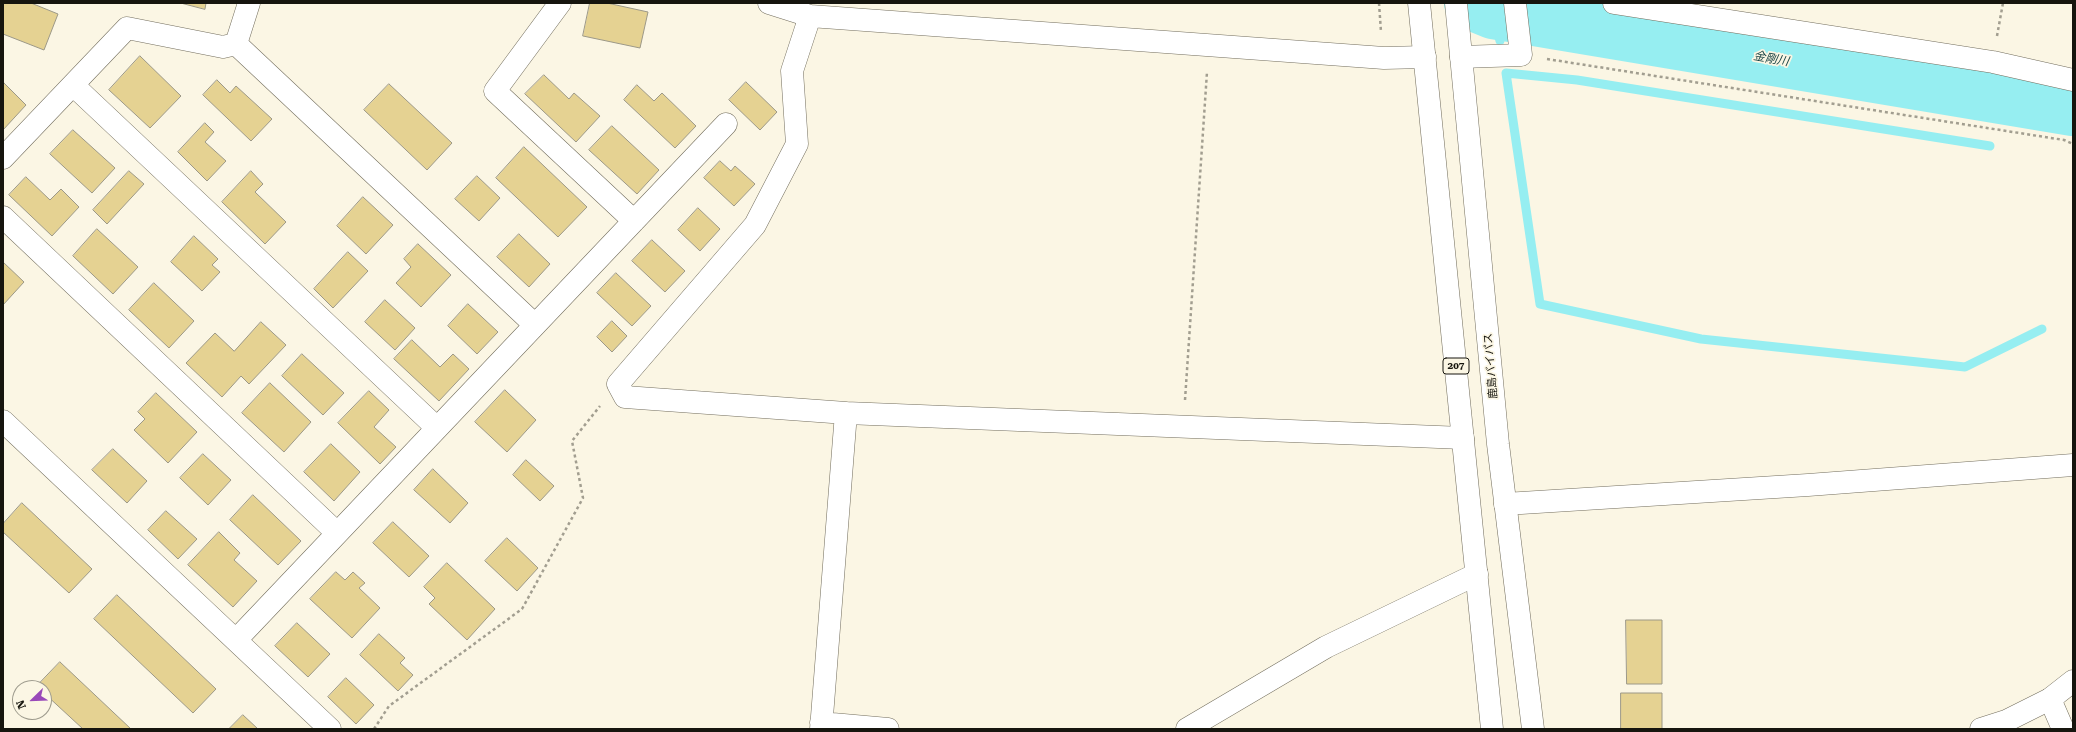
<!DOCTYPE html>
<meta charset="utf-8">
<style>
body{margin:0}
#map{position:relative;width:2076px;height:732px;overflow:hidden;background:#fbf6e4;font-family:"Roboto Serif",serif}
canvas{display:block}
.frame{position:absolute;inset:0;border:4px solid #16150e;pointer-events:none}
.north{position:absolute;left:12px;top:680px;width:40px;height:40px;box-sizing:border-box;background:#fbf6e4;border:1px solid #9f9c8e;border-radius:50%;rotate:247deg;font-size:11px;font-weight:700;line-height:16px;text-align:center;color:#16150e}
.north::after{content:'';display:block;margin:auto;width:14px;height:18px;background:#9949b9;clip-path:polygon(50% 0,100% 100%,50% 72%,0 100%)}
</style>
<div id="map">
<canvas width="2076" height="732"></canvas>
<div class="frame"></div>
<div class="north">N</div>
</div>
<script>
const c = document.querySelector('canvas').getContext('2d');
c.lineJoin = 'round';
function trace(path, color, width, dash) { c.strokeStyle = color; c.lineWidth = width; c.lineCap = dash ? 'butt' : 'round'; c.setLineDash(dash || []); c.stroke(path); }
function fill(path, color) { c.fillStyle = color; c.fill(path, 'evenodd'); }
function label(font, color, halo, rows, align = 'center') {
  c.font = font + ' "Roboto Serif","Noto Sans JP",serif'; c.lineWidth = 3.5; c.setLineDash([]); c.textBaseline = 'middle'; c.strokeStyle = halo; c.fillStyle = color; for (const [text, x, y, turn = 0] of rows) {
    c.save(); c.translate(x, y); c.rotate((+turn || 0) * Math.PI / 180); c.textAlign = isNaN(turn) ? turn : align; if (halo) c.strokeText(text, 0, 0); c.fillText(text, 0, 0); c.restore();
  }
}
const stream = new Path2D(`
 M1493,12L1500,41
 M1693,44L1701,27
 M1990,146L1577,80L1506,73L1540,304L1701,339L1965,367L2042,329`);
const river = new Path2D(`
 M1471,3L1493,12L2073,109`);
const building = new Path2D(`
 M3,3H31L58,14L44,50L3,34Z
 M181,3H206L205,9Z
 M590,3H607L648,12L640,48L583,36Z
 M140,56L181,96L150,128L109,90Z
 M544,75L569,99L574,93L600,116L576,142L525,94Z
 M217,80L230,93L236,86L272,119L251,141L203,95Z
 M746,82L777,112L760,130L729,100Z
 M4,83L26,105L3,130V84Z
 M389,84L452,143L427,170L364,110Z
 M637,85L654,101L662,93L696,126L675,148L624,100Z
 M205,123L214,132L205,142L226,161L207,181L178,152Z
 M612,126L659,170L637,194L589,150Z
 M73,130L115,168L92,193L50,154Z
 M524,147L587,207L558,237L496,178Z
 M720,161L731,171L735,166L755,184L734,206L704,178Z
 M129,171L144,184L107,224L93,210Z
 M251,171L263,184L255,192L286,222L265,244L222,202Z
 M477,176L500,198L479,221L455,199Z
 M26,177L50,200L61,189L79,207L52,236L9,195Z
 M363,197L393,225L366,254L337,226Z
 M698,208L720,229L700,251L678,230Z
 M97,229L138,267L113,294L73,256Z
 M519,234L550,264L529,287L497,257Z
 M194,236L218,259L212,265L220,272L202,291L171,262Z
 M652,240L685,271L665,292L632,261Z
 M418,244L451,275L421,307L396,283L411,267L404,259Z
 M348,252L368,271L333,308L314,289Z
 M3,262L24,282L3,305Z
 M616,273L651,306L632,326L597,293Z
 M154,283L194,321L169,348L129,310Z
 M385,300L415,328L395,350L365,322Z
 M468,304L498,332L477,354L448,326Z
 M612,321L627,336L612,352L597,337Z
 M261,322L286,345L249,384L241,376L222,397L186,363L215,333L234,351Z
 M412,340L440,367L453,354L469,369L439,401L394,359Z
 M302,354L344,393L323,415L282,376Z
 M270,383L311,422L284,452L242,413Z
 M505,390L536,420L507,452L475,422Z
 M369,391L389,410L374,427L396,447L380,464L338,423Z
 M156,393L197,432L168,463L134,430L145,419L138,412Z
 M331,444L360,472L334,501L304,472Z
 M113,449L147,481L127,503L92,470Z
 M203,454L231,480L208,505L180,478Z
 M526,460L554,486L540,501L513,475Z
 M433,469L468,503L450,523L414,490Z
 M253,495L301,541L278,565L230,520Z
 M22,503L92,569L69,593L3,532V524Z
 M166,511L197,539L178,559L148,530Z
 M393,522L429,556L409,577L373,543Z
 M219,532L240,553L234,560L257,581L233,607L188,565Z
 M507,538L538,568L517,591L485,561Z
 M447,563L495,609L467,640L429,604L435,598L424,587Z
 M336,572L345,580L353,572L365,583L359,588L380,608L352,638L310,599Z
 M117,595L216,689L193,713L94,619Z
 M1626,620H1662V684H1627Z
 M297,623L330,654L308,677L275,646Z
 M379,634L405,658L400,663L413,675L398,691L360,655Z
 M60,662L131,729H83L44,693V688L37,686Z
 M346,678L374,705L356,724L328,697Z
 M1621,693H1662V729H1621Z
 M243,715L258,729H229Z`);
const path = new Path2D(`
 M1379,3L1381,32
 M1997,36L2003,3
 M1547,59L2064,140L2073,144
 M1185,400L1207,72
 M374,729L389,706L522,609L583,498L572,441L600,406`);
const street = new Path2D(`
 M560,3L495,91L634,221
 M769,3L810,16L1384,58L1425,57
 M1614,3L1993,62L2073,80
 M810,16L792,71L797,144L755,225L618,384L625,397L846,413L1463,438
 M236,44L535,325
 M1461,57L1521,55L1515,3
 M73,85L437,428
 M3,158L127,28L223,47L236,44L249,3
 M3,217L337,533
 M3,421L330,729
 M1505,504L1808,485L2073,465
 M236,640L726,124
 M2050,699L2063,729
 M821,723L888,729
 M821,729L846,413
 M1187,729L1326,647L1477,574`);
const secondary = new Path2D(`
 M1981,729L2006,721L2050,699L2073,681`);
const highway = new Path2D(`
 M1419,3L1492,729
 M1456,3L1498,444L1533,729`);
const shields = [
 [1456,366,26]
];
const shieldNames = [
 ["207",1456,366]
];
const streetNames = [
 ["鹿島バイパス",1491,366,-95]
];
const waterNames = [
 ["金剛川",1771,59,10]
];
trace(stream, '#96eef1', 9);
trace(river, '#96eef1', 54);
fill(building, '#e5d292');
trace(building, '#9c9887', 1);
trace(street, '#736e5e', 23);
trace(secondary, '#736e5e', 23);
trace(highway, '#736e5e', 23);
trace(path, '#a29e90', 2.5, [3, 3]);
trace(street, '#fff', 22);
trace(secondary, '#fff', 22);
trace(highway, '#fff', 22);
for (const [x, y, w] of shields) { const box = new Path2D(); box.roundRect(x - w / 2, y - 8, w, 16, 3); c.fillStyle = '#fbf6e4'; c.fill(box); trace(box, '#16150e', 1); }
label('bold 10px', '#16150e', null, shieldNames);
label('11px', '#16150e', '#fbf6e4', streetNames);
label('italic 12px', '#1a4445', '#fbf6e4', waterNames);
</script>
